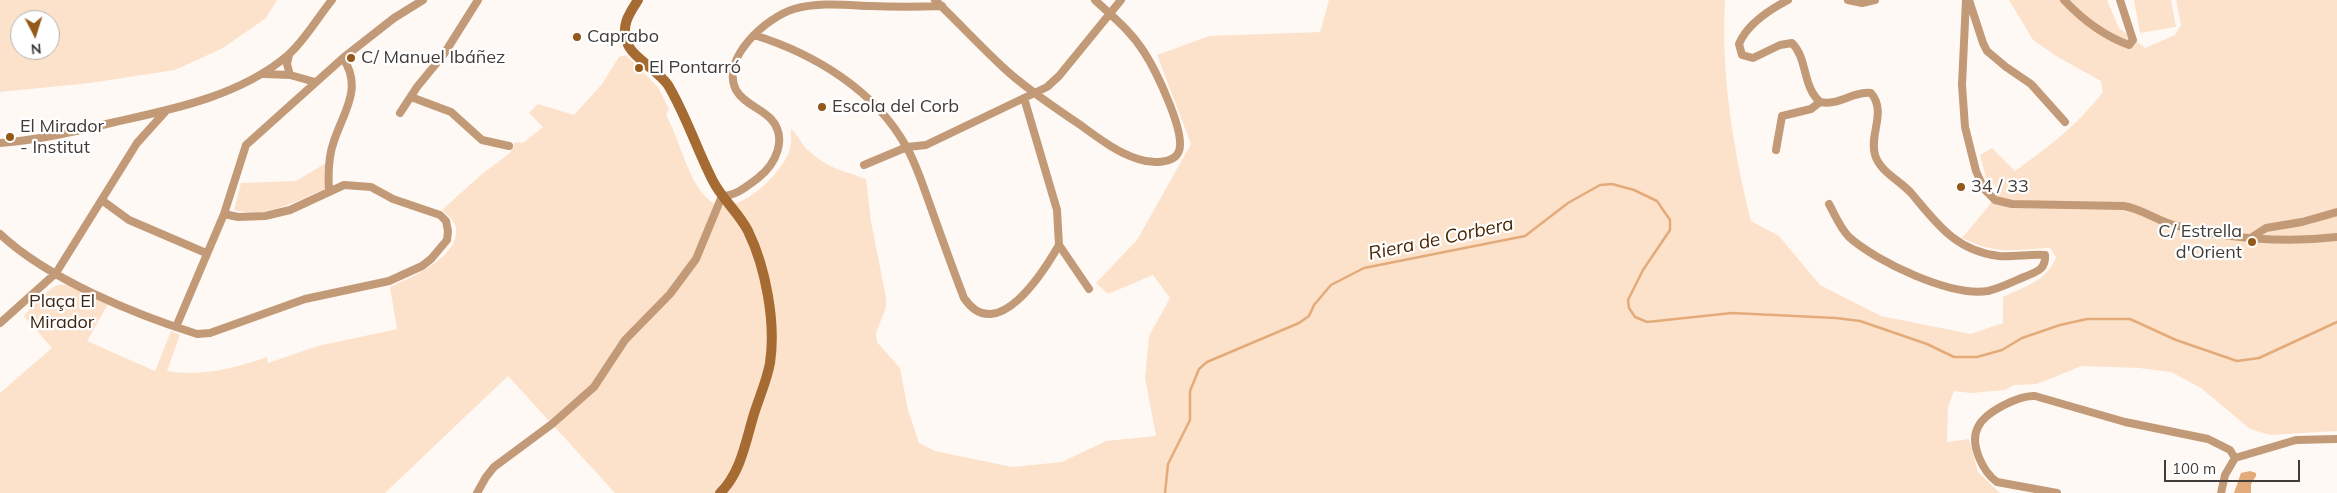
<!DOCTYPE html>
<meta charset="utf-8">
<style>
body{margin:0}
#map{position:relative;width:2337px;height:493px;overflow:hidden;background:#fff9f5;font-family:Mulish,sans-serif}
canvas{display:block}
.north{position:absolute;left:10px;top:10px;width:50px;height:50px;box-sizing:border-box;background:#fff;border:1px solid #b3b1af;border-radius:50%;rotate:175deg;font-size:14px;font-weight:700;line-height:20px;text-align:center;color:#413c38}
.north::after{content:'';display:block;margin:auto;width:18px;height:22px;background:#945819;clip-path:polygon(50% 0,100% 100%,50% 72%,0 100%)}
.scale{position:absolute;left:2164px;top:460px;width:136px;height:22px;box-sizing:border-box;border:2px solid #413c38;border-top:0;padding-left:6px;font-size:15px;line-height:18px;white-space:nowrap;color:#413c38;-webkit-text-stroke:4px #fff;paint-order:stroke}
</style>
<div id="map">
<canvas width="2337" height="493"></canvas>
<div class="north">N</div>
<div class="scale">100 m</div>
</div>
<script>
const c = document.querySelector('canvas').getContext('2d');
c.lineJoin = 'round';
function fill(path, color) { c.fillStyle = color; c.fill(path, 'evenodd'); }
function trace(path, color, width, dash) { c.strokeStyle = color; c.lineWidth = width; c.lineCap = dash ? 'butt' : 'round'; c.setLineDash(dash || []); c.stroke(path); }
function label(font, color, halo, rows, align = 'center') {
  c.font = font + ' Mulish,sans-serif'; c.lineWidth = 4.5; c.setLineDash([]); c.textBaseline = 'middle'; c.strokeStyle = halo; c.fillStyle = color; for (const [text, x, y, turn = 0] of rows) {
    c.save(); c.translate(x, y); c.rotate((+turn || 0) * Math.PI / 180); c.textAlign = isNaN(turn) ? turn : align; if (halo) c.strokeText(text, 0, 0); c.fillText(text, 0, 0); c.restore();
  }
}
const green = new Path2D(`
 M0,0H277L266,18L223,48L175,70L90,83L0,92ZM20,20H50V50H20Z
 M1329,0H1725C1721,74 1733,149 1751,221L1779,236L1820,285L1881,316L1971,334L2003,323V297C2024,287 2048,280 2056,257L2050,248C2013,250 1997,255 1962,238L1988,207L1999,190L1986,178L1980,155L1992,148L2015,171C2051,145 2075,127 2103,92L2101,81L2056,56L2033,40L2009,0H2107L2119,28L2145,48L2175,35L2181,25L2176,0H2337V431L2270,435L2250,429L2201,388L2171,372L2139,368L2082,366L2037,384L2014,385L2005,390L1971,393L1954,391L1948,407L1947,442L1969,439L1978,472L2000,493H615L508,376L385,493H0V393L52,348L24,316C63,272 58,281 108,304L87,341L155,371L171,331L180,335L167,371C200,377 236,368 267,357L268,363L318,346L397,329L390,287C410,278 460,257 456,228C455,221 447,215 442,210L482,174L510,153L515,142L523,143L543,127L529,113L538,104L574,115L602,84L619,57L626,55L658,87L669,109L666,115C680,140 688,182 709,200C734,222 781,174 789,152C792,145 791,137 791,129C799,135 801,145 809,151C829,169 842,170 866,179L871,221L886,298V307L876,333L877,342L900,368L908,410L919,443L935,451L1012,467L1062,462L1106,441L1156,436L1145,378L1149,336L1170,298L1153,275L1108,294L1096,283L1137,240L1191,144L1157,55L1209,36L1320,32Z
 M2134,0H2171L2176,27L2140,33Z
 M326,163L325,189C296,201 266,219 234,210L241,183L296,181Z`);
const water = new Path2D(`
 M2250,471L2256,473V476L2251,484V493H2234L2241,473Z`);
const stream = new Path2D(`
 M1165,493L1168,464L1190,420V391L1199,369L1207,362L1299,323L1309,316L1314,305L1331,285L1364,268L1525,236L1568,203L1600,185L1612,184L1634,190L1657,201L1670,220V230L1643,270L1628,300L1629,308L1635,317L1647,322L1732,313L1836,318L1860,321L1927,344L1954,357H1977L2002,350L2022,338L2060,325L2087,319H2130L2176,340L2237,361L2259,358L2337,322`);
const street = new Path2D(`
 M935,0C959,23 981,47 1006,70C1028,90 1054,107 1079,124C1097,137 1116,152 1138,159C1149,163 1174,165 1179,151C1186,132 1155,69 1144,52C1131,31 1113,17 1095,0
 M1788,0C1769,10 1747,24 1739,44L1742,55L1753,58L1780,45L1792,43C1808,59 1802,86 1820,102C1839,106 1853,91 1871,93C1887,112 1869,134 1875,155C1880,172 1901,181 1912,194C1937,224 1956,251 1999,256C2014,257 2030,254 2045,255C2046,270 2036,272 2024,277C2012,282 2001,288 1988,291C1951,297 1877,262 1849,237C1840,228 1835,215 1829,204
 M1848,0L1862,3L1875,0
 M1966,0L1962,85L1965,127L1976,171L1984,189L1995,200L2012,204L2124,206C2142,209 2156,220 2174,225C2223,239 2286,243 2337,237
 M1969,0L1983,43L1987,51L2006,67L2031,84L2065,122
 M2064,0C2082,19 2104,36 2129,45L2133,40L2120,0
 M754,35C815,54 876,91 907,148C917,166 923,186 930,205C941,236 952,267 964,298C997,347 1044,271 1059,245
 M289,55L287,64L290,75
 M263,74L290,75L315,82
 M411,97L451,112L482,140L509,146
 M1024,98L1057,210L1059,245L1089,289
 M400,113L417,87L444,54L478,0
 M0,143C39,140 77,131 115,122C174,109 239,96 287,56C303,43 318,17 332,0
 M1776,150L1782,116L1811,109L1820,102
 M864,165L907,147L926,145L1047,87L1059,76L1121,0
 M329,191C328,174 328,157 334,141C344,111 363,88 343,58
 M103,201L129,220L206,253
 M0,234C48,279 134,314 197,334L210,333L305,299L389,281L422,266L431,259L447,240L448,231L446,221L440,215L393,199L371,187L344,185L290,210L265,216L238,217L224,214
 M2252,237L2266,228L2302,222L2337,212
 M0,323L56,273L137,143L165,112
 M176,327L224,214L246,145L343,58L394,18L423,0
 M2235,458L2296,440L2337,439
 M477,493L486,477L494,467L552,424L594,387L625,340L670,294L696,259L722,196C736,196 747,186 758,178C776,164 788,138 771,119C761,108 744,104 736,90C720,58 767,17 794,9C818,2 845,5 870,6C894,7 918,7 942,6
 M2057,493L1997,482C1983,472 1969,444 1978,427C1985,412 2019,395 2035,396L2125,422L2208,439L2230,450L2235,458
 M2221,493L2225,475L2235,458`);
const secondary = new Path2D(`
 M638,0C629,14 621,25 627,42C631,57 658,70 668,85C686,115 697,150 713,181C722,199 739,213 748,231C766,268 776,323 770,363C767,380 759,398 754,414C746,440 741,473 720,493`);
const markers = [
 [577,37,5,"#945819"],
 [351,58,5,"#945819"],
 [639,68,5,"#945819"],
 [822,107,5,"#945819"],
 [10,137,5,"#945819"],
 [1961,187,5,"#945819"],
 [2252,242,5,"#945819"]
];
const poiNames = [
 ["Caprabo",587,37],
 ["C/ Manuel Ibáñez",361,58],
 ["El Pontarró",649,68],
 ["Escola del Corb",832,107],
 ["El Mirador",20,127],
 ["- Institut",20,148],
 ["34 / 33",1971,187],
 ["C/ Estrella",2242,232,"right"],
 ["d'Orient",2242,253,"right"]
];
const parkNames = [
 ["Plaça El",62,302],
 ["Mirador",62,323]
];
const waterNames = [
 ["Riera de Corbera",1441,239,-12]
];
fill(green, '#fde2cb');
fill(water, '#e3ab7a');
trace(stream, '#e3ab7a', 2.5);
trace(street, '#c39a77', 8);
trace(secondary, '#a56b33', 10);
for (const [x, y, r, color] of markers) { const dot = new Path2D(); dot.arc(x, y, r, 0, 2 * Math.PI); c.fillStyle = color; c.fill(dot); trace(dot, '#fff', 2); }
label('18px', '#413c38', '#fff', poiNames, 'left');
label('18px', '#3f2712', '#fff', parkNames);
label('italic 19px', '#492500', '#fff', waterNames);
</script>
